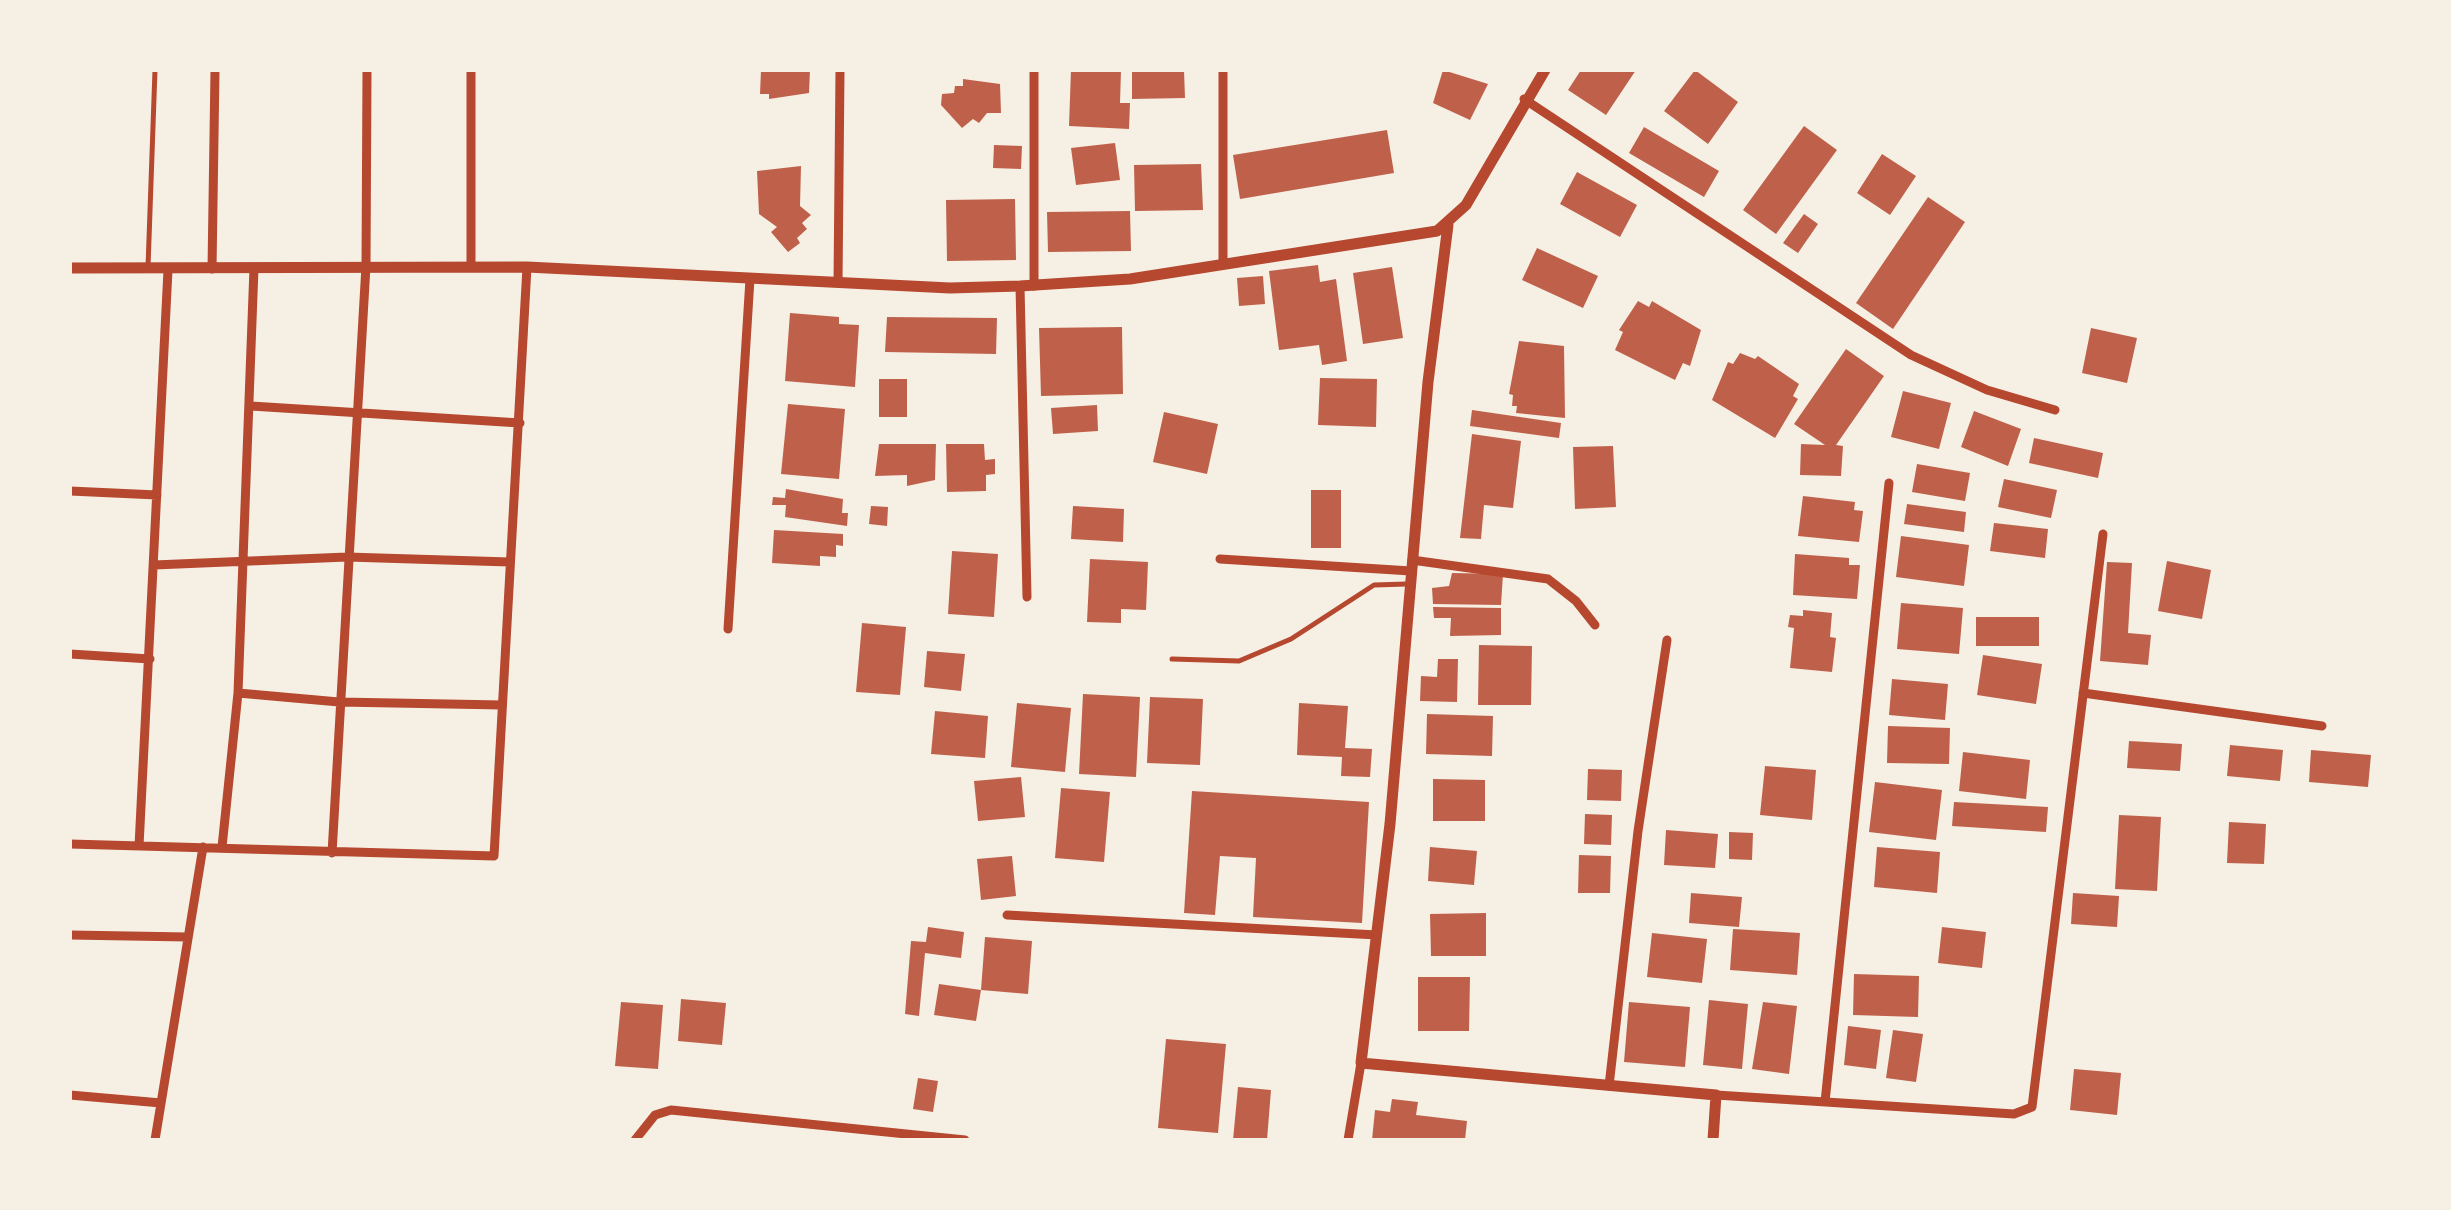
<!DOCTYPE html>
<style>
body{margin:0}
#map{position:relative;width:2451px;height:1210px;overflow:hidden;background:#f6efe4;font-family:Raleway,sans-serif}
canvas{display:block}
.frame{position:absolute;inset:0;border:72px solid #f6efe4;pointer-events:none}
</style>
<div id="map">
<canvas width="2451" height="1210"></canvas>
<div class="frame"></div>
</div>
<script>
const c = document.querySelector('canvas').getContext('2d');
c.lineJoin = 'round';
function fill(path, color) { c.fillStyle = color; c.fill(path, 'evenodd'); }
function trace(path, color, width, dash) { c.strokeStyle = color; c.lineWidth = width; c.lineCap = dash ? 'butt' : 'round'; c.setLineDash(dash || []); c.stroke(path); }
const building = new Path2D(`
 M761,70H810L809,93L769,99V94H760Z
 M1071,70H1121L1120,103H1130L1129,129L1069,126Z
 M1132,70H1184L1185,98L1132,99Z
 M1443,70L1488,84L1470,120L1433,103Z
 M1581,70H1636L1606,115L1568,90Z
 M1695,70L1738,102L1708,144L1664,111Z
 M963,79L1000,84L1001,113H987L979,123L973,119L962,128L941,105L942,94L954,93L955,86H963Z
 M1804,126L1837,150L1776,234L1743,210Z
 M1644,127L1719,171L1704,197L1629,153Z
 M1387,130L1394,173L1240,199L1233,155Z
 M1115,143L1120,180L1076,185L1071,148Z
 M994,145L1022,146L1021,169L993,168Z
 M1882,154L1916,176L1890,215L1857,193Z
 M1201,164L1203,210L1135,211L1134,165Z
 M801,166L800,206L811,215L802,223L807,229L797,238L800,243L788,252L771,232L777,227L759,214L757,171Z
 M1577,172L1637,205L1620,237L1560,204Z
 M1928,197L1965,222L1893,329L1856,303Z
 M1015,199L1016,260L947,261L946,200Z
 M1130,211L1131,251L1048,252L1047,212Z
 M1804,214L1818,224L1798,253L1783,243Z
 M1537,248L1598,276L1583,308L1522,280Z
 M1318,265L1320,282L1336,279L1347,361L1322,365L1319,345L1279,350L1269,271Z
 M1392,267L1403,338L1363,344L1353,273Z
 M1263,276L1265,304L1239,306L1237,278Z
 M1638,301L1649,307L1652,301L1701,330L1690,366L1683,363L1675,380L1615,350L1623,332L1619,330Z
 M790,313L839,317V324L859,325L855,387L785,381Z
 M887,317L997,318L996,354L885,352Z
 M1122,327L1123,394L1041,396L1039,328Z
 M2091,328L2137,338L2127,383L2082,373Z
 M1519,341L1564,346L1565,418L1516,413L1517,406H1512L1513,395L1509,394Z
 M1846,349L1884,376L1836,445L1843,446L1841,476L1800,475L1801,444L1825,445L1794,424Z
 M1740,353L1755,359L1758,356L1799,384L1793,396L1798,399L1775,438L1712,400L1728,362L1733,364Z
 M1320,378L1377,379L1376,427L1318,425Z
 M879,379H907V417H879Z
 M1903,391L1951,403L1939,449L1891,437Z
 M788,404L845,409L839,479L781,474Z
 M1097,405L1098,431L1053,434L1051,408Z
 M1472,410L1561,423L1559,438L1470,426Z
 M1974,411L2021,429L2008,466L1961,447Z
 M1164,412L1218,424L1207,474L1153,462Z
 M1472,434L1521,441L1513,508L1484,505L1481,539L1460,538Z
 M2034,438L2103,453L2098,478L2029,463Z
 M879,444H936L935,480L907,486V475L875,476Z
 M946,444H984L985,460L995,459V474L986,475V491L947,492Z
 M1613,446L1616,507L1575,509L1573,447Z
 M1917,464L1970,473L1965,501L1912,492Z
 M2004,479L2057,490L2051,518L1998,507Z
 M786,489L843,499L842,513H848L847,526L785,517L786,505H772L773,497L785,498Z
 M1311,490H1341V548H1311Z
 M1803,496L1855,502L1854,510L1863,511L1859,542L1798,536Z
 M1907,504L1966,512L1964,532L1904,524Z
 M871,506L888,507L887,526L869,524Z
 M1073,506L1124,509L1123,542L1071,539Z
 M1994,523L2048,529L2045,558L1990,551Z
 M774,530L843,534V546L836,545V557L820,556V566L772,563Z
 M1901,536L1969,545L1964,586L1896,577Z
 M952,551L998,554L994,617L948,614Z
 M1795,554L1849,558V565H1860L1857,599L1793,595Z
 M1090,559L1148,562L1146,610L1121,609V623L1087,622Z
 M2167,561L2211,570L2202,619L2158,611Z
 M2107,562L2132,563L2128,633L2151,635L2148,665L2100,661Z
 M1452,573L1503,574L1501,605L1433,604L1432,588L1449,586Z
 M1901,603L1963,608L1959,654L1897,649Z
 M1433,607L1501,608V635L1450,636L1451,618H1434Z
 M1803,610L1832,613L1830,637L1836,638L1832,672L1790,668L1794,628L1788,627L1790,615L1803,616Z
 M1976,617H2039V646H1976Z
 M862,623L906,627L900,695L856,692Z
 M1479,645L1532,646L1531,705H1478Z
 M927,651L965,654L961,691L924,687Z
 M1983,655L2042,664L2036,704L1977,695Z
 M1438,659H1458L1457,702L1420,701L1421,676L1437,677Z
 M1892,679L1948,684L1945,720L1889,715Z
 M1083,694L1140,697L1136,777L1079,774Z
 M1150,697L1203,699L1200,765L1147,763Z
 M1017,703L1071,708L1065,772L1011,767Z
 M1299,703L1348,706L1345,748L1372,749L1370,777L1341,776L1342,757L1297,755Z
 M935,711L988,716L985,758L931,754Z
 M1427,714L1493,716L1492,756L1426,754Z
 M1888,726L1950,728L1949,764L1887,763Z
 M2129,741L2182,744L2180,771L2127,768Z
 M2230,745L2283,750L2280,781L2227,776Z
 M2311,750L2371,755L2368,787L2309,782Z
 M1963,752L2030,760L2026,799L1959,791Z
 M1765,766L1816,770L1812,820L1760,815Z
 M1588,769L1622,770L1621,801L1587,800Z
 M1021,777L1025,817L978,821L974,781Z
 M1433,779L1485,780V821H1433Z
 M1875,782L1942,790L1936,840L1869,832Z
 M1061,788L1110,792L1104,862L1055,858Z
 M1192,791L1369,802L1362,923L1253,917L1256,858L1220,856L1215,915L1184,913Z
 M1954,802L2048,807L2046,832L1952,826Z
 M1585,814L1612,815L1611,845L1584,844Z
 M2119,815L2161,817L2157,891L2115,889Z
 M2229,822L2266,824L2264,864L2227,863Z
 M1666,830L1718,834L1715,868L1664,865Z
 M1729,832L1753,833L1752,860L1729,859Z
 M1430,847L1477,851L1474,885L1428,881Z
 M1877,847L1940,852L1937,893L1874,887Z
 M1579,855L1611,856L1610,893H1578Z
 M1012,856L1016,896L981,900L977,859Z
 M1691,893L1742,897L1739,927L1689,923Z
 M2073,893L2119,896L2117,927L2071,924Z
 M1486,913V956H1431L1430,914Z
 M928,927L964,932L961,958L925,953L919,1016L905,1014L911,941L926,942Z
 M1942,927L1986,932L1982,968L1938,963Z
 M1733,929L1800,933L1797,975L1730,970Z
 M1652,933L1707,939L1702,983L1647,977Z
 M985,937L1032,941L1028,994L981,990Z
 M1854,974L1919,976L1918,1017L1853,1015Z
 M1418,977H1470L1469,1031H1418Z
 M939,984L981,990L976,1021L934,1015Z
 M681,999L726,1003L722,1045L678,1041Z
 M1709,1000L1748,1004L1742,1069L1703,1065Z
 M621,1002L663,1005L658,1069L615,1066Z
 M1629,1002L1690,1007L1685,1067L1624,1062Z
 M1763,1002L1797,1006L1789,1074L1752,1069Z
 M1848,1026L1881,1030L1876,1069L1844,1065Z
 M1893,1030L1923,1034L1916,1082L1886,1078Z
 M1166,1039L1226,1044L1218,1133L1158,1128Z
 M2074,1069L2121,1073L2117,1115L2070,1110Z
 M918,1078L938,1081L933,1112L913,1109Z
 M1238,1087L1271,1090L1267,1140H1233Z
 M1392,1099L1418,1102L1416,1115L1467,1121L1465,1140H1372L1375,1110L1390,1112Z`);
const service = new Path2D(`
 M148,267L155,70
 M1172,659L1239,661L1291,639L1374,585L1407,584`);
const minor = new Path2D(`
 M1223,70V263
 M1524,99L1911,355L1987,390L2055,410
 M471,267V70
 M212,269L215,70
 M838,283L840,70
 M1020,286L1027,597
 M1034,286V70
 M251,406L520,423
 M70,491L157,495
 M1220,559L1411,571
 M1412,560L1548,579L1576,601L1595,625
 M154,565L347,557L510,562
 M728,629L750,279
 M70,654L150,659
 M238,693L339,702L502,705
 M2083,693L2322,726
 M70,844L494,856L527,267
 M139,846L168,270
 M222,847L238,693L254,268
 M332,853L366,266L367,70
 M1007,915L1377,935
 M70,935L188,937
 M1609,1086L1638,831L1667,640
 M70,1095L161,1103
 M1716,1095L2014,1114L2032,1107L2103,534
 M1825,1102L1889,483
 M155,1140L203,847
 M635,1140L655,1115L671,1110L965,1140
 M1348,1140L1361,1063`);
const tertiary = new Path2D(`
 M1448,225L1428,382L1390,824L1361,1063L1716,1095L1713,1140
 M70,268L527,267L950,288L1020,286L1130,279L1437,231L1466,205L1545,70`);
fill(building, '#bf614a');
trace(service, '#b5482f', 5);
trace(minor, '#b5482f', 9);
trace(tertiary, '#b5482f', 11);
</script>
